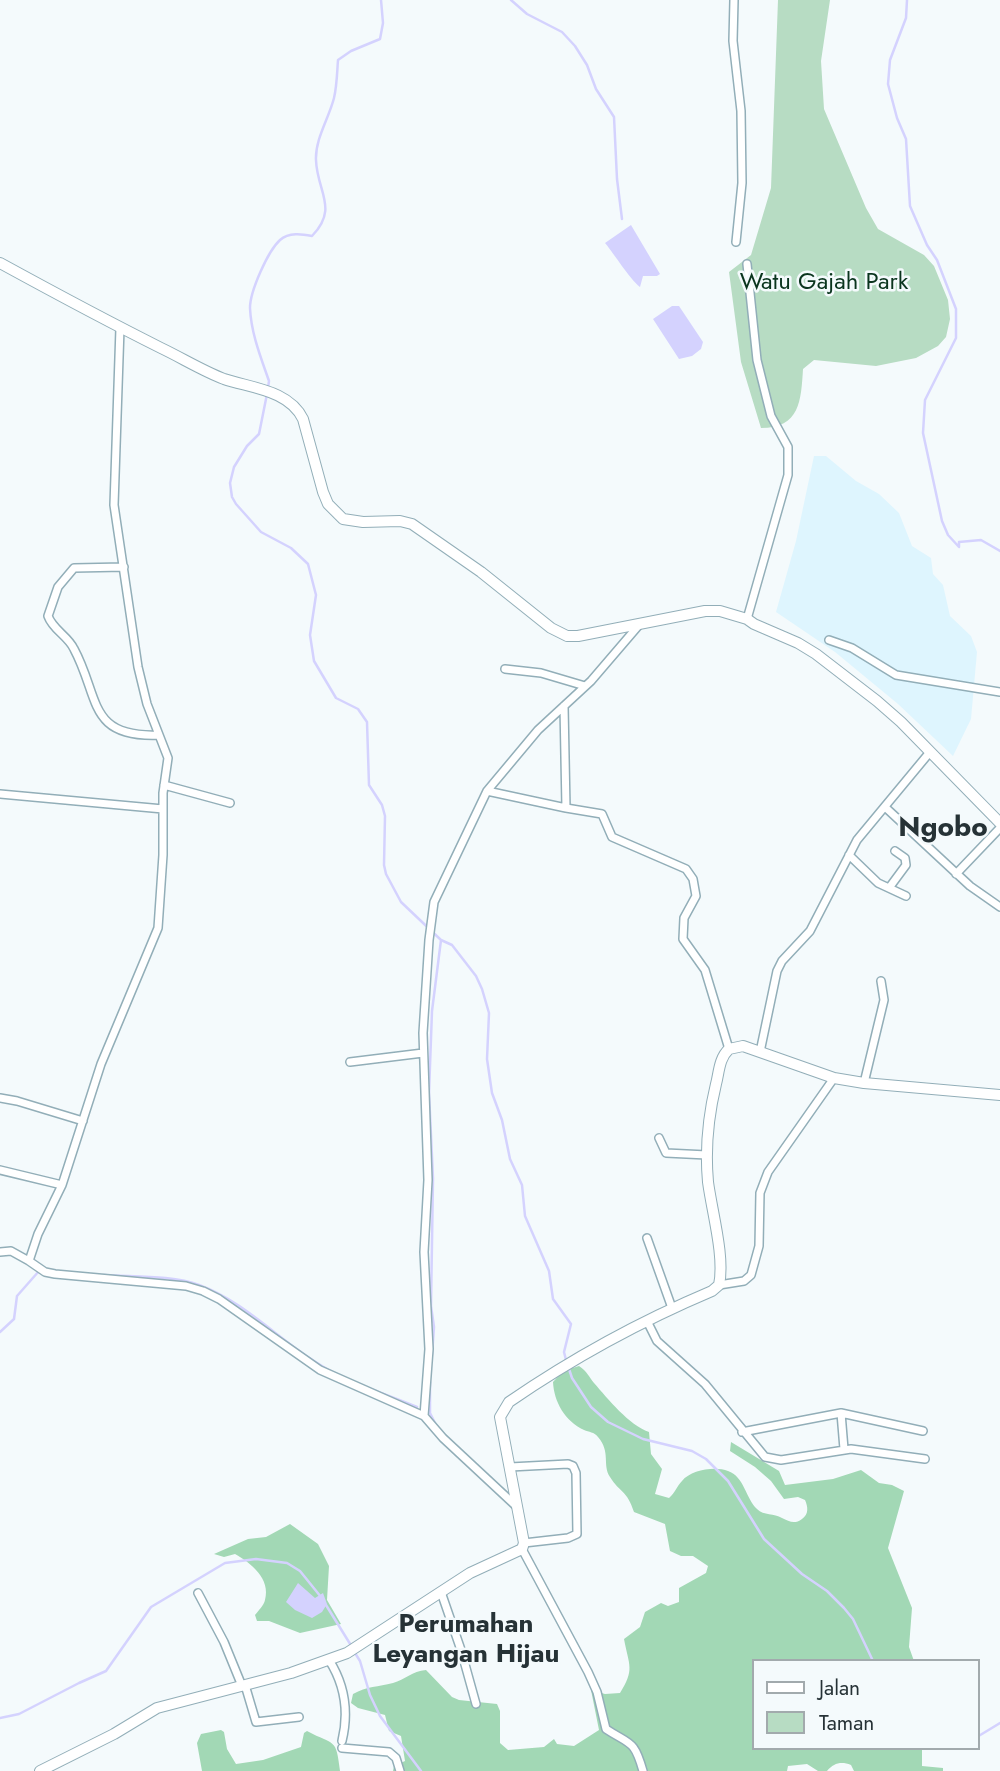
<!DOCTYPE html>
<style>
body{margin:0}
#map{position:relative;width:1000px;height:1771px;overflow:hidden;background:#f4fafc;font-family:Jost,sans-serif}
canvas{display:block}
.legend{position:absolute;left:752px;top:1659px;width:228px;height:91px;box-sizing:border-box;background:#f4fafc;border:2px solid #a2aaad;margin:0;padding:9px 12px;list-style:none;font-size:21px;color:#263236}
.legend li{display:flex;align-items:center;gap:14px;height:35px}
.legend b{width:35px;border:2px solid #a2aaad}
</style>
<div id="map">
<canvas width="1000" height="1771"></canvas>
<ul class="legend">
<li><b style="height:9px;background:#fff"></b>Jalan</li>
<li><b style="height:19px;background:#b7dcc3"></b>Taman</li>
</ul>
</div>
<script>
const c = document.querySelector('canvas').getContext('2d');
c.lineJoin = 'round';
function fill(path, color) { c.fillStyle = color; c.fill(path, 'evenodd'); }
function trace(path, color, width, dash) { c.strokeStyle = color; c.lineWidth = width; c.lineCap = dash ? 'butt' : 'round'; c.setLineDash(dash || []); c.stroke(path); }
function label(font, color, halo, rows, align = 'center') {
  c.font = font + ' Jost,sans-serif'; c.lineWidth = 5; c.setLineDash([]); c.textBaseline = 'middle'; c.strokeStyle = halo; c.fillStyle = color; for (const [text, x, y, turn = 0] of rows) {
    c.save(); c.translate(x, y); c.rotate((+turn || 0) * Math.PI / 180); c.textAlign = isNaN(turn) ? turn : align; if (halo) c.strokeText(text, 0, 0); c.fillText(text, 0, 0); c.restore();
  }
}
const built = new Path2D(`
 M814,456H826L856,481L879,494L899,513L912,546L931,558L933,574L943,585L950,616L971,636L977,652L971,719L953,756L898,704L835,652L776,612L796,541Z`);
const green = new Path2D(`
 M778,0H830L821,61L824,109L866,208L878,229L924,255L934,266L948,300L950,319L946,337L938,346L916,358L876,366L814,360L803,369C801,401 800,428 761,428L741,362L729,272L751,255L771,188Z`);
const forest = new Path2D(`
 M579,1366C587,1371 589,1377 594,1383C608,1399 629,1425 649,1432L651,1454L662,1469L655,1494L669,1498C675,1493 677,1486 682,1481C691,1470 715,1466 728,1471C744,1476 746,1499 757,1509C764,1516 774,1513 782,1518C789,1521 794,1525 802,1519C809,1514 808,1507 805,1500L798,1497L784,1499L771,1481L755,1467L730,1451L731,1442L779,1471L785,1485L833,1479L861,1470L879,1483L892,1485L904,1491L888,1548L912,1608L909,1647L914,1661H753V1748H922V1766L943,1768V1771H854L851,1765C841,1761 834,1763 827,1771H818L807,1764L788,1766L787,1771H393L394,1766L405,1761L401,1736L389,1731L385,1715L358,1708L351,1703L353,1694C367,1686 378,1687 393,1683C405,1680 412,1671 426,1670L452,1697L459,1700L497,1704L500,1711V1743L508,1750L544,1747L554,1739L557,1744L574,1746L599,1730L591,1690L605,1694L620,1693C635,1669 629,1666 624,1639L640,1627L645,1612L661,1603L668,1606L679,1602V1588L706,1573L708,1566L693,1556H681L670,1551L665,1524L634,1512C627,1490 620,1493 610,1477C602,1465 611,1452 598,1437C594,1432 589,1432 584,1430C565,1421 554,1402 553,1382L563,1371Z
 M290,1524L318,1544L329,1566L327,1600L341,1624L300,1633L269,1621H257L255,1615C258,1611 264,1605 265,1600C271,1579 251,1563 235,1554L224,1557L214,1554L248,1539L266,1537Z
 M221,1730L224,1732L227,1749L236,1764L263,1760L301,1747L304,1733L307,1731C335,1746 336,1737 340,1771H202L197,1743L201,1734Z`);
const water = new Path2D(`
 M631,225L660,274L657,276H643L640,287C629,278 615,255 605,243Z
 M672,306H679L703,342L701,349L692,356L679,359L653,319Z
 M298,1583L315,1598L323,1593L327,1604L322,1612L312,1618L295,1610L286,1602Z`);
const stream = new Path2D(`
 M511,0L527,14L562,32L575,46L587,65L596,89L614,117L617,179L622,219
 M907,0L906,18L890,60L888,84L897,118L906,139L910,206L927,245L937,260L956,309V338L925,400L923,433L942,521L948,535L959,547V542L981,540L1000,551
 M268,388L269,381C261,358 251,333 250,308C250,291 268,251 280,240C289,232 302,234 312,236C339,208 317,192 316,160C315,139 329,118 334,98C337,85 337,73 338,60L351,51L380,39L383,23L381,0
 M267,394L259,434L247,446L234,467L230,483L232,497L236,504L261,532L291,548L308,564L316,595L310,635L314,661L336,698L358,709L367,722L369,785L382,805L385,816L384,865L386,874L401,902L441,940L452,945L476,976L482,989L489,1013L487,1059L492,1093L502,1120L510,1159L522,1185L525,1216L549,1271L553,1299L571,1324L564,1352L566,1360
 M45,1270L77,1273
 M104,1275C133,1277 173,1275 199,1285C248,1303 284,1346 329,1370C357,1385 388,1395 417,1407
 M0,1332L14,1319L17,1296L39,1271
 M432,1355L434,1327L431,1306L433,1178L429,1093L432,1011L441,940
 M568,1366L572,1378L591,1407L608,1422L643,1439L692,1451L706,1459L728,1481L764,1539L802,1574L827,1591L844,1608L853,1619L873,1661
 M430,1382V1413L435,1423
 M326,1605L352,1647
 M355,1653L360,1661L370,1695L380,1716L421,1771
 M0,1718L19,1714L79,1683L106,1671L151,1607L225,1563L256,1559L287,1563L300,1571L321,1597
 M977,1737L1000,1723`);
const street = new Path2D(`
 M734,0L733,41L741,111L742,183L736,242
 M120,328L114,505L138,667L147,704L168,758L163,793V855L158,928L101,1064L62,1185L38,1234L29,1261L45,1272L55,1274L186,1286L203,1291L219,1299L320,1370L424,1416L443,1438L516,1506
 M124,567L74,568L58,587L48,616C53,630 68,636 74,649C100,697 87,738 159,735
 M747,619L788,475V447L771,416L757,360L747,264
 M829,640L852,648L896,675L1000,692
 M505,669L541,673L585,686
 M564,706L566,808L602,814L612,837L686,869L693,879L696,896L684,918L683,939L705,970L729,1049
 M164,785L230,803
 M487,791L566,808
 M0,794L163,809
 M885,807L970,886L1000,907
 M849,855L878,883L906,896
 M956,874L1000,828
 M889,888L906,865L905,858L895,851
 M760,1052L777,971L782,961L810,931L857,840L930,752
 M350,1062L423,1053
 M864,1083L884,1000L881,981
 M0,1098L17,1101L83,1121
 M659,1138L666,1153L707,1155
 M0,1170L62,1185
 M647,1238L672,1308
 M0,1252L11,1251L29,1261
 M719,1285L744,1281L751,1275L759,1246L760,1193L768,1172L834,1078
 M647,1321L657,1341L705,1384L765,1457L781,1460L851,1449L925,1459
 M841,1413L844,1449
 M424,1416L429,1349L424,1252L428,1180L423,1033L429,940L434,902L487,791L538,730L591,681L639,625
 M742,1432L841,1413L923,1431
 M510,1467L568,1464L573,1466L576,1473L577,1534L568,1538L524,1543
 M522,1549L588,1672L597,1692L606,1729C630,1745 634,1739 643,1771
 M441,1592L461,1650L476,1704
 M198,1593L224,1642L242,1686
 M329,1660C345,1685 349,1712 342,1741
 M245,1685L256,1722L299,1717
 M342,1748L389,1752L396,1758L400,1771`);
const secondary = new Path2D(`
 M0,263C53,292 107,321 161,348C182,358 203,371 224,379C251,388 289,390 303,419L323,492L328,504L343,519L363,522L400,521L412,524L481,572L551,628L567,636H578L705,611H720L747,619L754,624L798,643L816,654L877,701L901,722L1000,823
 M40,1771L114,1734L157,1708L291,1673L347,1653L470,1573L522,1549L524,1543L500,1417L509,1402C573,1358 641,1321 712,1291L719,1285C725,1257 712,1212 708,1182C705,1149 708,1117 716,1084C719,1073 719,1058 729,1049L743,1046L834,1078L864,1083L1000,1095`);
const parkNames = [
 ["Watu Gajah Park",824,283]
];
const neighbourhoodNames = [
 ["Perumahan",466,1626],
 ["Leyangan Hijau",466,1656]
];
const quarterNames = [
 ["Ngobo",943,829]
];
fill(built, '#def5fe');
fill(green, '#b7dcc3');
fill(forest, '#a2d8b5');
fill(water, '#d4d2fe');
trace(stream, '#d4d2fe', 2.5);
trace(street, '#92aeb8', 10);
trace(secondary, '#92aeb8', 12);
trace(street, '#fff', 7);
trace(secondary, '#fff', 10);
label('24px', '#0a351e', '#f4fafc', parkNames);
label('bold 26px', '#263236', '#f4fafc', neighbourhoodNames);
label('bold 28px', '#263236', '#f4fafc', quarterNames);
</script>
